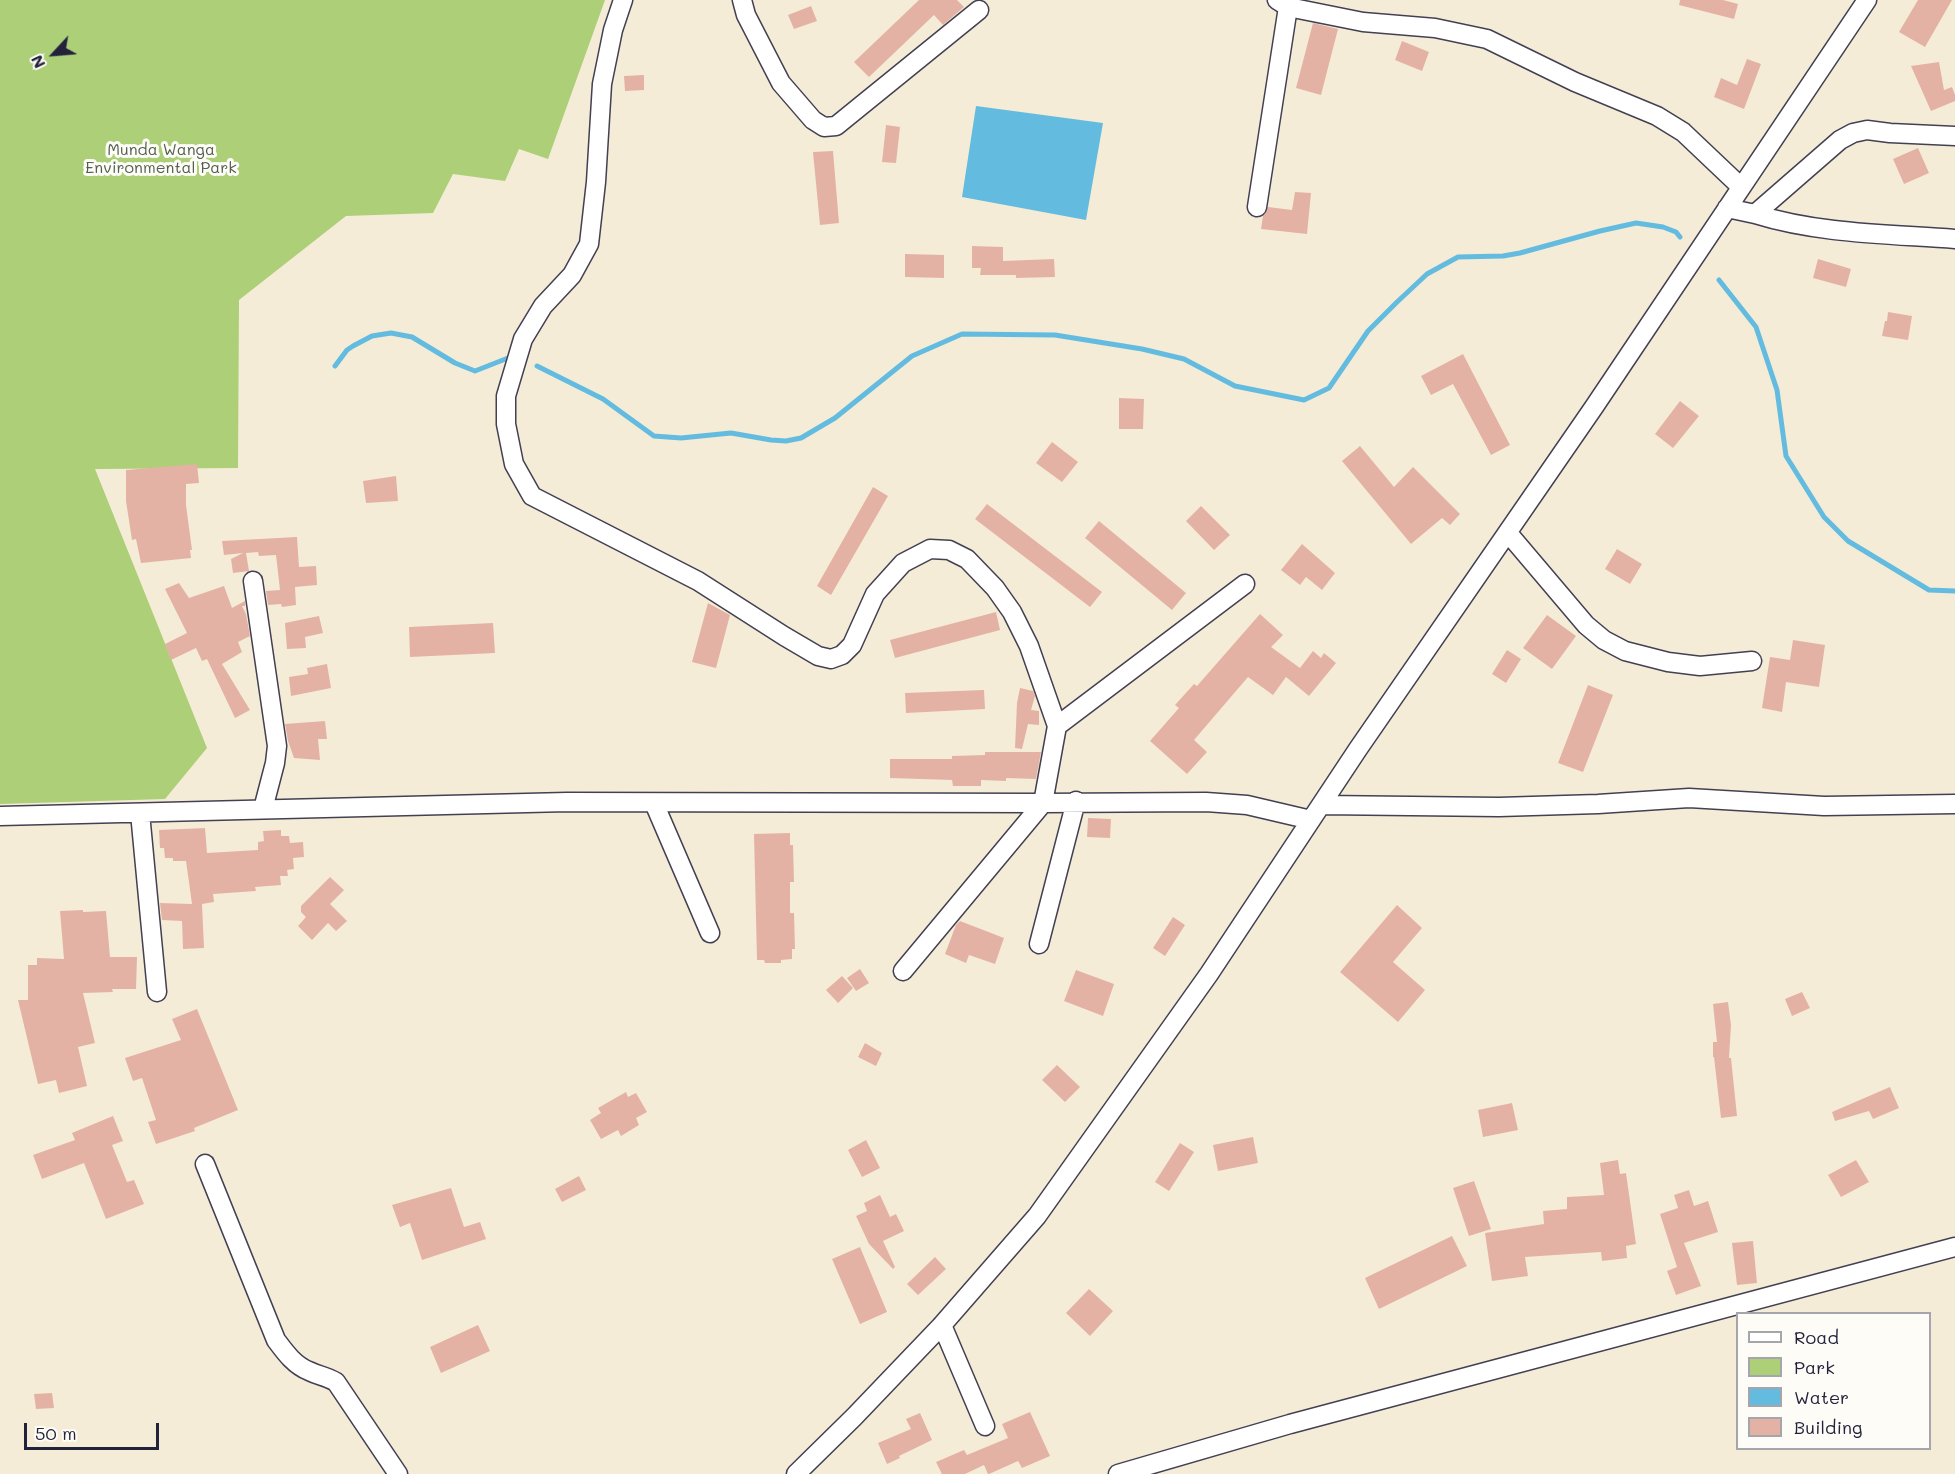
<!DOCTYPE html>
<style>
body{margin:0}
#map{position:relative;width:1955px;height:1474px;overflow:hidden;background:#f5ecd7;font-family:Mali,sans-serif}
canvas{display:block}
.legend{position:absolute;left:1736px;top:1312px;width:195px;height:138px;box-sizing:border-box;background:#fdfcf7;border:2px solid #a5a5ac;margin:0;padding:8px 10px;list-style:none;font-size:18px;color:#22223b}
.legend li{display:flex;align-items:center;gap:12px;height:30px}
.legend b{width:30px;border:2px solid #a5a5ac}
.north{position:absolute;left:24px;top:24px;width:60px;height:60px;-webkit-text-stroke:4px #fdfcf7;paint-order:stroke;rotate:244deg;font-size:16px;font-weight:700;line-height:24px;text-align:center;color:#22223b}
.north::after{content:'';display:block;margin:auto;width:21px;height:27px;background:#22223b;clip-path:polygon(50% 0,100% 100%,50% 72%,0 100%)}
.scale{position:absolute;left:24px;top:1423px;width:135px;height:27px;box-sizing:border-box;border:3px solid #22223b;border-top:0;padding-left:8px;font-size:18px;line-height:21px;white-space:nowrap;color:#22223b;-webkit-text-stroke:4px #fdfcf7;paint-order:stroke}
</style>
<div id="map">
<canvas width="1955" height="1474"></canvas>
<ul class="legend">
<li><b style="height:8px;background:#fff"></b>Road</li>
<li><b style="height:16px;background:#accf78"></b>Park</li>
<li><b style="height:16px;background:#63bce0"></b>Water</li>
<li><b style="height:16px;background:#e4b2a5"></b>Building</li>
</ul>
<div class="north">N</div>
<div class="scale">50 m</div>
</div>
<script>
const c = document.querySelector('canvas').getContext('2d');
c.lineJoin = 'round';
function fill(path, color) { c.fillStyle = color; c.fill(path, 'evenodd'); }
function trace(path, color, width, dash) { c.strokeStyle = color; c.lineWidth = width; c.lineCap = dash ? 'butt' : 'round'; c.setLineDash(dash || []); c.stroke(path); }
function label(font, color, halo, rows, align = 'center') {
  c.font = font + ' Mali,sans-serif'; c.lineWidth = 6; c.setLineDash([]); c.textBaseline = 'middle'; c.strokeStyle = halo; c.fillStyle = color; for (const [text, x, y, turn = 0] of rows) {
    c.save(); c.translate(x, y); c.rotate((+turn || 0) * Math.PI / 180); c.textAlign = isNaN(turn) ? turn : align; if (halo) c.strokeText(text, 0, 0); c.fillText(text, 0, 0); c.restore();
  }
}
const green = new Path2D(`
 M0,0H605L548,159L519,149L505,181L453,174L433,213L346,216L239,300L238,468L95,469L207,748L165,799L0,804Z`);
const water = new Path2D(`
 M976,106L1103,123L1086,220L962,197Z`);
const stream = new Path2D(`
 M1719,280L1756,327L1777,390L1786,456L1824,517L1848,541L1929,590L1955,591
 M335,366L347,350L353,346L372,336L391,333L412,337L455,363L475,371L508,358
 M537,366L603,399L654,436L681,438L731,433L771,440L786,441L801,438L835,418L912,356L962,334L1055,335L1142,349L1184,359L1235,386L1304,400L1329,388L1368,331L1396,303L1427,274L1458,257L1503,256L1520,253L1600,231L1636,223L1663,227L1676,232L1680,237`);
const building = new Path2D(`
 M919,0H957L964,7L943,25L934,15L869,77L854,62Z
 M1680,0H1723L1738,4L1734,19L1679,5Z
 M1918,0H1952L1925,47L1899,32Z
 M811,6L817,21L794,29L788,15Z
 M1313,23L1338,29L1321,95L1296,88Z
 M1402,41L1429,52L1422,71L1395,60Z
 M1747,59L1761,64L1744,109L1714,97L1721,78L1737,85Z
 M1939,62L1944,90L1952,87L1955,95V101L1931,111L1911,66Z
 M644,75V90L625,91L624,76Z
 M886,125L900,127L896,163L882,162Z
 M1918,148L1929,173L1904,184L1893,159Z
 M833,151L839,223L820,225L813,152Z
 M1295,192L1311,193L1307,234L1261,229L1263,216L1268,207L1292,210Z
 M972,246L1003,247V261L1054,259L1055,277L1016,278V275H980L981,268H972Z
 M905,254L944,255V278L905,277Z
 M1818,259L1851,269L1846,287L1813,278Z
 M1888,312L1912,316L1908,340L1882,336L1885,321H1887Z
 M1463,354L1510,445L1491,455L1453,384L1431,395L1421,376Z
 M1119,398L1144,399L1143,429H1119Z
 M1680,401L1699,416L1673,448L1655,434Z
 M1052,442L1078,462L1062,482L1036,463Z
 M1360,446L1394,487L1413,467L1460,514L1450,525L1442,518L1411,544L1342,461Z
 M197,464L199,483L186,484V505L192,550H190L191,558L141,563L136,539L132,540L126,501V470Z
 M396,476L398,501L366,503L363,481Z
 M873,487L888,496L831,595L817,586Z
 M987,504L1102,592L1090,607L975,519Z
 M1201,506L1230,535L1214,550L1186,521Z
 M1099,521L1186,593L1172,610L1085,538Z
 M297,537L299,567L316,566L317,585L295,587L296,605L282,607L281,604L268,605L266,591L280,590L276,555L259,556L258,552L246,553L249,571L233,573L231,559L243,553L224,555L222,541Z
 M1302,544L1335,573L1322,590L1306,577L1300,585L1281,570Z
 M1617,549L1642,564L1630,584L1605,569Z
 M179,583L189,598L224,586L232,608L245,601V606H242L246,614L250,636L238,642L242,652L222,664L250,710L235,718L207,659L202,661L196,648L171,660L165,644L187,633L165,589Z
 M708,603L730,615L716,668L692,662Z
 M996,612L1000,630L895,658L890,640Z
 M1260,614L1283,635L1271,647L1300,668L1313,651L1321,658L1324,653L1336,663L1309,696L1286,677L1273,695L1248,677L1194,740L1207,752L1187,774L1150,741L1179,708L1175,705L1194,684L1197,686Z
 M1547,615L1576,636L1552,669L1523,648Z
 M319,616L323,633L305,637L306,648L287,649L285,623Z
 M493,623L495,653L410,657L409,627Z
 M1793,640L1825,645L1819,687L1786,682L1782,712L1762,708L1770,657L1790,660Z
 M1507,650L1521,659L1506,683L1492,674Z
 M327,664L331,688L291,696L289,677L308,674L307,668Z
 M1588,685L1613,695L1583,772L1558,763Z
 M1020,688L1033,691L1035,696L1031,710L1039,711V725L1028,724L1022,749L1015,748L1017,703Z
 M984,690L985,709L906,713L905,693Z
 M325,721L327,739H318L320,760L294,758L288,741L285,724Z
 M985,752H1041L1036,779L1006,778V781L981,780V786H953L952,780L890,778V759H952V756L985,755Z
 M1088,818L1111,819L1110,838L1087,837Z
 M205,828L207,853L258,850V842L264,841L263,831L281,830V836H289L290,843L303,842L304,857L293,858L294,869L287,870L288,876H280L281,885L255,887L256,891L213,894L214,902L202,904L204,948L183,949L182,921L162,920L160,903L192,904L186,861H173V858H165L164,848H160L159,830Z
 M790,833V845H793L794,882H790V913H794L795,949H792V959L781,960V963H765L764,960H757L754,834Z
 M330,877L344,890L330,904L347,921L336,931L328,923L312,940L298,926L306,917L301,912V906Z
 M1397,905L1422,928L1393,962L1425,990L1398,1022L1340,972Z
 M83,910V912L106,911L110,957H137L136,989H112L113,992L83,993L95,1043L78,1047L87,1086L59,1093L56,1080L38,1084L18,1000H28V965H37V958L64,959L60,911Z
 M1173,917L1185,925L1165,956L1153,948Z
 M960,921L1004,938L995,964L969,955L966,963L945,954L956,925Z
 M860,969L869,983L856,991L847,978Z
 M1076,970L1114,984L1103,1016L1064,1001Z
 M842,976L853,988L838,1003L826,990Z
 M1802,992L1810,1008L1792,1016L1785,999Z
 M1728,1002L1731,1025L1729,1058H1731L1737,1116L1721,1118L1714,1057H1713V1042H1717L1713,1004Z
 M197,1009L238,1110L194,1128L195,1131L156,1144L148,1122L156,1120L142,1078L133,1081L125,1058L181,1040L172,1019Z
 M865,1043L882,1053L876,1066L858,1057Z
 M1057,1065L1080,1087L1065,1102L1042,1080Z
 M1890,1087L1899,1108L1873,1119L1869,1111L1835,1121L1832,1112Z
 M626,1092L628,1097L636,1093L647,1112L636,1118L639,1125L621,1136L618,1130L601,1139L590,1120L601,1113L598,1108Z
 M1512,1103L1518,1130L1483,1137L1478,1110Z
 M113,1116L123,1141L112,1145L127,1182L134,1180L144,1204L106,1219L84,1163L42,1179L33,1155L75,1140L72,1133Z
 M1253,1137L1258,1163L1218,1171L1213,1145Z
 M866,1140L880,1168L862,1177L848,1150Z
 M1180,1143L1194,1152L1169,1191L1155,1182Z
 M1618,1160L1620,1174L1626,1173L1636,1244L1626,1246L1627,1258L1602,1261L1601,1252L1525,1257L1528,1276L1492,1281L1485,1233L1544,1224L1543,1211L1567,1209V1197L1604,1195L1600,1163Z
 M1856,1160L1869,1182L1841,1197L1828,1175Z
 M579,1176L586,1190L562,1202L555,1189Z
 M1474,1181L1491,1229L1469,1236L1453,1188Z
 M451,1188L464,1227L480,1222L486,1239L422,1260L410,1223L400,1227L392,1205Z
 M1689,1190L1694,1206L1708,1201L1718,1232L1684,1243L1701,1286L1676,1295L1667,1271L1677,1267L1660,1214L1678,1208L1674,1195Z
 M880,1195L890,1217L896,1214L904,1231L883,1241L895,1267L893,1269L869,1244L856,1216L867,1211L864,1203Z
 M1452,1236L1467,1266L1379,1309L1365,1278Z
 M1753,1241L1757,1283L1737,1285L1732,1243Z
 M860,1247L887,1312L860,1324L832,1259Z
 M935,1257L946,1269L918,1295L907,1284Z
 M1089,1289L1113,1311L1090,1336L1066,1313Z
 M478,1325L490,1351L441,1373L430,1347Z
 M52,1393L54,1408L36,1409L34,1394Z
 M1030,1412L1050,1456L1022,1468L1018,1461L989,1474H988L984,1465L965,1474H942L936,1462L964,1450L967,1455L1008,1438L1002,1424Z
 M920,1413L932,1440L899,1456L900,1458L887,1464L878,1443L911,1429L906,1419Z`);
const minor = new Path2D(`
 M623,0L613,30L602,84L596,182L589,244L572,275L543,306L523,339L506,396V424L514,464L532,496L698,581L784,636L818,656L831,659L842,655L852,645L875,594L903,563L930,549L949,550L967,559L995,588L1012,612L1029,646L1057,726L1043,803L903,971
 M742,0L746,15L781,83L813,120L824,127L836,126L979,10
 M1277,0L1288,7L1363,22L1435,28L1487,39L1575,82L1657,116L1683,132L1741,187
 M1257,207L1288,7
 M1727,208L1755,214L1840,140L1853,133L1867,130L1890,133L1955,136
 M1755,214C1819,234 1889,234 1955,239
 M1508,533L1586,625L1604,640L1625,651L1668,662L1700,666L1752,661
 M253,581L277,746L275,763L263,809
 M1057,726L1245,584
 M654,803L710,933
 M1322,805L1499,807L1598,804L1689,798L1824,806L1955,804
 M140,813L157,992
 M0,816L567,802L1043,803L1206,802L1247,805L1311,820
 M1039,944L1076,801
 M205,1164L276,1340C285,1352 294,1365 309,1371C319,1376 326,1376 336,1382L398,1474
 M942,1325L985,1426
 M796,1474L854,1417L942,1325L1037,1216L1209,974L1358,749L1594,407L1867,0
 M1118,1474L1290,1424L1955,1247`);
const parkNames = [
 ["Munda Wanga",161,150],
 ["Environmental Park",161,168]
];
fill(green, '#accf78');
fill(water, '#63bce0');
trace(stream, '#63bce0', 5);
fill(building, '#e4b2a5');
trace(minor, '#424052', 21);
trace(minor, '#fff', 18);
label('16px', '#525f50', '#fdfcf7', parkNames);
</script>
